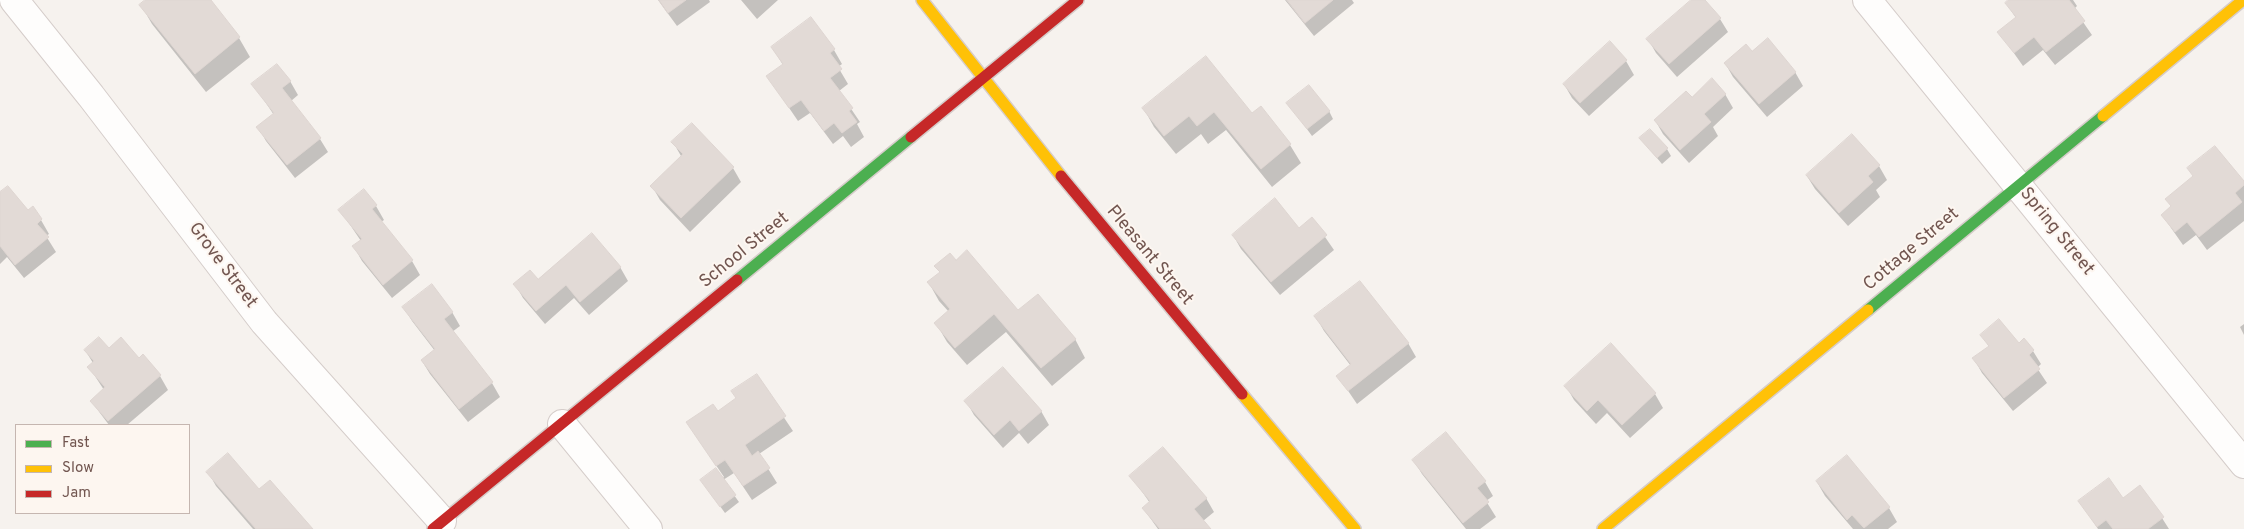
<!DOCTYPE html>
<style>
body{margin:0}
#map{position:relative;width:2244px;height:529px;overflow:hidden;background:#f6f2ee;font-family:Overpass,sans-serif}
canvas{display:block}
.legend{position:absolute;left:15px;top:424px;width:175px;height:90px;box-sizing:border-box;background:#fdf6f0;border:1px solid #c5b6b0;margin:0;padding:6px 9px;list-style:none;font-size:15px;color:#725650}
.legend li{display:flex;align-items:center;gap:10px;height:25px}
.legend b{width:25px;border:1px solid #c5b6b0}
</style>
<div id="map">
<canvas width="2244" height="529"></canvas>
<ul class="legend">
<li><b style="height:6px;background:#4caf50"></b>Fast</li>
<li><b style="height:6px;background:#ffc107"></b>Slow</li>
<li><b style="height:6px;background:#c62828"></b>Jam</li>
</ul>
</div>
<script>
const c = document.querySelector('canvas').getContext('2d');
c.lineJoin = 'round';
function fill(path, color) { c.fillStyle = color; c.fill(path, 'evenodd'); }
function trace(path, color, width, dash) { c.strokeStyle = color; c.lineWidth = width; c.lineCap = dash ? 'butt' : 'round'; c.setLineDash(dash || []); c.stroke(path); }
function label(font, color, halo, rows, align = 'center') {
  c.font = font + ' Overpass,sans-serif'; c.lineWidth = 4; c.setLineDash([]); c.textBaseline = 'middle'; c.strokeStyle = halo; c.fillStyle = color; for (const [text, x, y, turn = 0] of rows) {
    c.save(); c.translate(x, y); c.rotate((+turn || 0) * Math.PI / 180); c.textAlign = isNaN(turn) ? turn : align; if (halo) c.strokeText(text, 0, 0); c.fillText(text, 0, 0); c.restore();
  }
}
const shadow = new Path2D(`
 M147,0H209L239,38L250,57L206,92L152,24L141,5Z
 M658,0H709L710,2L677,26Z
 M741,0H778L757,19Z
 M1285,0H1352L1354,3L1314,36Z
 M1692,0H1704L1720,19L1728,32L1677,77L1656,53L1648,39Z
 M2010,0H2073L2077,6L2074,9L2092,35L2055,65L2043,50L2023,66L1999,32L2016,18L2006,3Z
 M1610,43L1626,61L1634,75L1589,116L1572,98L1564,84Z
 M772,47L834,50L842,64L838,67L848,84L839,91L860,122L857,124L864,137L851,147L843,136L833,144L810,113L798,121L768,77L783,65Z
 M1752,53L1795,72L1803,86L1767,117L1733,77L1725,63Z
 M1206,58L1252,115L1290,145L1301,163L1272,187L1226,130L1208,144L1201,134L1176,154L1154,127L1144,109Z
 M290,81L298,95L291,101L320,139L328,152L295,178L266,141L258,127L274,115L253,84Z
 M1725,94L1733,108L1713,127L1718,136L1689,163L1663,134L1655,120Z
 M1288,103L1329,111L1333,119L1312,136Z
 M691,125L733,168L741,182L690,232L660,200L652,186L681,156L673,142Z
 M1852,136L1879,166L1887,180L1876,190L1880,197L1848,226L1815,189L1807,176Z
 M1641,139L1667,149L1671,156L1662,164Z
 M2244,183V221L2207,250L2196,235L2183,245L2162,215L2172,208L2167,199Z
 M0,194L41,220L49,234L46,236L56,252L24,278L7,257L0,264Z
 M376,206L384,220L381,222L412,261L420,275L392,298L362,261L354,247L361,241L340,210Z
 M1312,218L1334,250L1280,295L1241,249L1233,235L1299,230Z
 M956,261L1018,312L1075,339L1085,358L1052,386L1006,332L967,365L947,342L936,323L949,312L939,301L929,283L940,273L936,266Z
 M620,267L628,281L589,315L574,298L545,324L523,298L515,284Z
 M404,308L452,312L460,326L452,332L492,383L500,397L468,422L430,374L422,361L435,351L412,321Z
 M1316,317L1408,343L1416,357L1357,404L1338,376L1351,366L1324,331Z
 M2244,324V335L2240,327Z
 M1982,335L2033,351L2041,364L2037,368L2047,383L2013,411L1982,373L1974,359L1989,347Z
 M1611,345L1655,394L1663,408L1630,438L1607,413L1596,424L1574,400L1566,386Z
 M85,350L139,359L143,356L160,376L168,390L127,425H109L91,401L104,390L89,367L93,363Z
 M756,376L793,431L759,454L777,483L752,500L734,473L723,480L739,502L725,513L706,487L724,477L696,436L718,413L737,399Z
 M966,401L1041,411L1049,425L1028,444L1019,433L1003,448L974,415Z
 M1446,434L1485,482L1493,496L1486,501L1496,517L1480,529H1466L1422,474L1414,461Z
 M208,472L259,491L311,529H253L216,486Z
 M1131,476L1206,498L1214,512L1203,521L1210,529H1158L1143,508L1150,503Z
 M1817,482L1889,508L1897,522L1888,529H1853L1825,496Z
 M2123,499L2162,518L2169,529H2098L2080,501Z`);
const building = new Path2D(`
 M145,0H211L240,37L195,74L139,5Z
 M659,0H686L668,13Z
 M1287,0H1333L1305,23Z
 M1691,0H1705L1721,18L1669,64L1646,39Z
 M2008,0H2069L2085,21L2046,52L2034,37L2014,53L1997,32L2016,17L2005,3Z
 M811,17L835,49L830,53L842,69L830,78L853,108L849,111L857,122L842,133L834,123L824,131L801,100L789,108L766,76L783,64L771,47Z
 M1768,38L1796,72L1759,104L1724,63L1746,44L1752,51Z
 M1610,41L1627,60L1580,103L1563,84Z
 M1206,56L1252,113L1261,106L1291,144L1261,169L1214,112L1197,126L1189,116L1164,136L1142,108Z
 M277,64L291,81L282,88L321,138L287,165L256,127L274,113L251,84Z
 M1712,78L1726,94L1704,114L1711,122L1680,150L1654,120L1686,91L1692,97Z
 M1309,85L1330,111L1307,129L1286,103Z
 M692,123L734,167L681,218L650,186L683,154L671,142Z
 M1650,129L1668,148L1657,158L1639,138Z
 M1852,134L1880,165L1868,176L1873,182L1839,213L1806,175Z
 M2215,146L2244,181V185L2235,193L2242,202L2199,237L2187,222L2175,232L2161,215L2171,206L2165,199L2193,176L2187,168Z
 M8,186L28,210L33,206L42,219L37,224L49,237L15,265L0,246V192Z
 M364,189L377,205L372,209L413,260L383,285L352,246L362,239L338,210Z
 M1275,198L1299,228L1312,217L1327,235L1271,282L1232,235Z
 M592,233L621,267L580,302L566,285L536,311L513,284L530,270L538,279Z
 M967,250L1018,310L1038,294L1076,339L1041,368L994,314L955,348L934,323L950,309L927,282L940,272L934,266L950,253L956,260Z
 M1360,281L1409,343L1348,391L1336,376L1351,364L1314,316Z
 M432,284L453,312L444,319L493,382L459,409L421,360L435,349L402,307Z
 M1999,319L2019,343L2024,338L2034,350L2029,355L2040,369L2004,398L1972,358L1989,346L1980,335Z
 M99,337L109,348L121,337L139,358L143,354L161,375L108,421L90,401L105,387L87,367L94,361L84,350Z
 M1611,343L1656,393L1622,425L1598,400L1587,411L1564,386Z
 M1003,367L1042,411L1019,431L1010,420L994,435L964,401Z
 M757,374L786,416L745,445L752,456L758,451L770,468L743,486L725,460L716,466L686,422L713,404L718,411L736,398L731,391Z
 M1446,432L1486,481L1477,488L1489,502L1463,523L1412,460Z
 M1163,447L1207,498L1194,509L1211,529H1160L1142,508L1150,501L1129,476Z
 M228,453L259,489L270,480L313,529H256L206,472Z
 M1847,455L1890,507L1864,528L1852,515L1847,520L1816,481Z
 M716,468L736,495L720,507L700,480Z
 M2109,478L2123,498L2140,485L2164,517L2148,529H2113L2106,520L2097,527L2078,501Z`);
const street = new Path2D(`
 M14,0L91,96L264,322L442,521
 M1867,0L2244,464
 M562,424L648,529`);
const fast = new Path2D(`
 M737,280L911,137
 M1868,310L2103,116`);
const slow = new Path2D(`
 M922,0L1061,176
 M2103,116L2243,0
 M1242,394L1355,529
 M1603,529L1868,310`);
const jam = new Path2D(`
 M911,137L1078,0
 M1061,176L1242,394
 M433,529L737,280`);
const streetNames = [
 ["Spring Street",2056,232,51],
 ["Cottage Street",1912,250,-40],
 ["School Street",745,251,-39],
 ["Pleasant Street",1149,256,50],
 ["Grove Street",222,266,53]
];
fill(shadow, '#0003');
fill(building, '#e2dad6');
trace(building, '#ded5d1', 1);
trace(street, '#d5cdca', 30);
trace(fast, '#d6cdca', 14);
trace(slow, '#d6cdca', 14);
trace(jam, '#d6cdca', 14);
trace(street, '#fefdfc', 28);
trace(fast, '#4caf50', 11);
trace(slow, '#ffc107', 11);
trace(jam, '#c62828', 11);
label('18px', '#725650', '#fdf6f0', streetNames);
</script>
